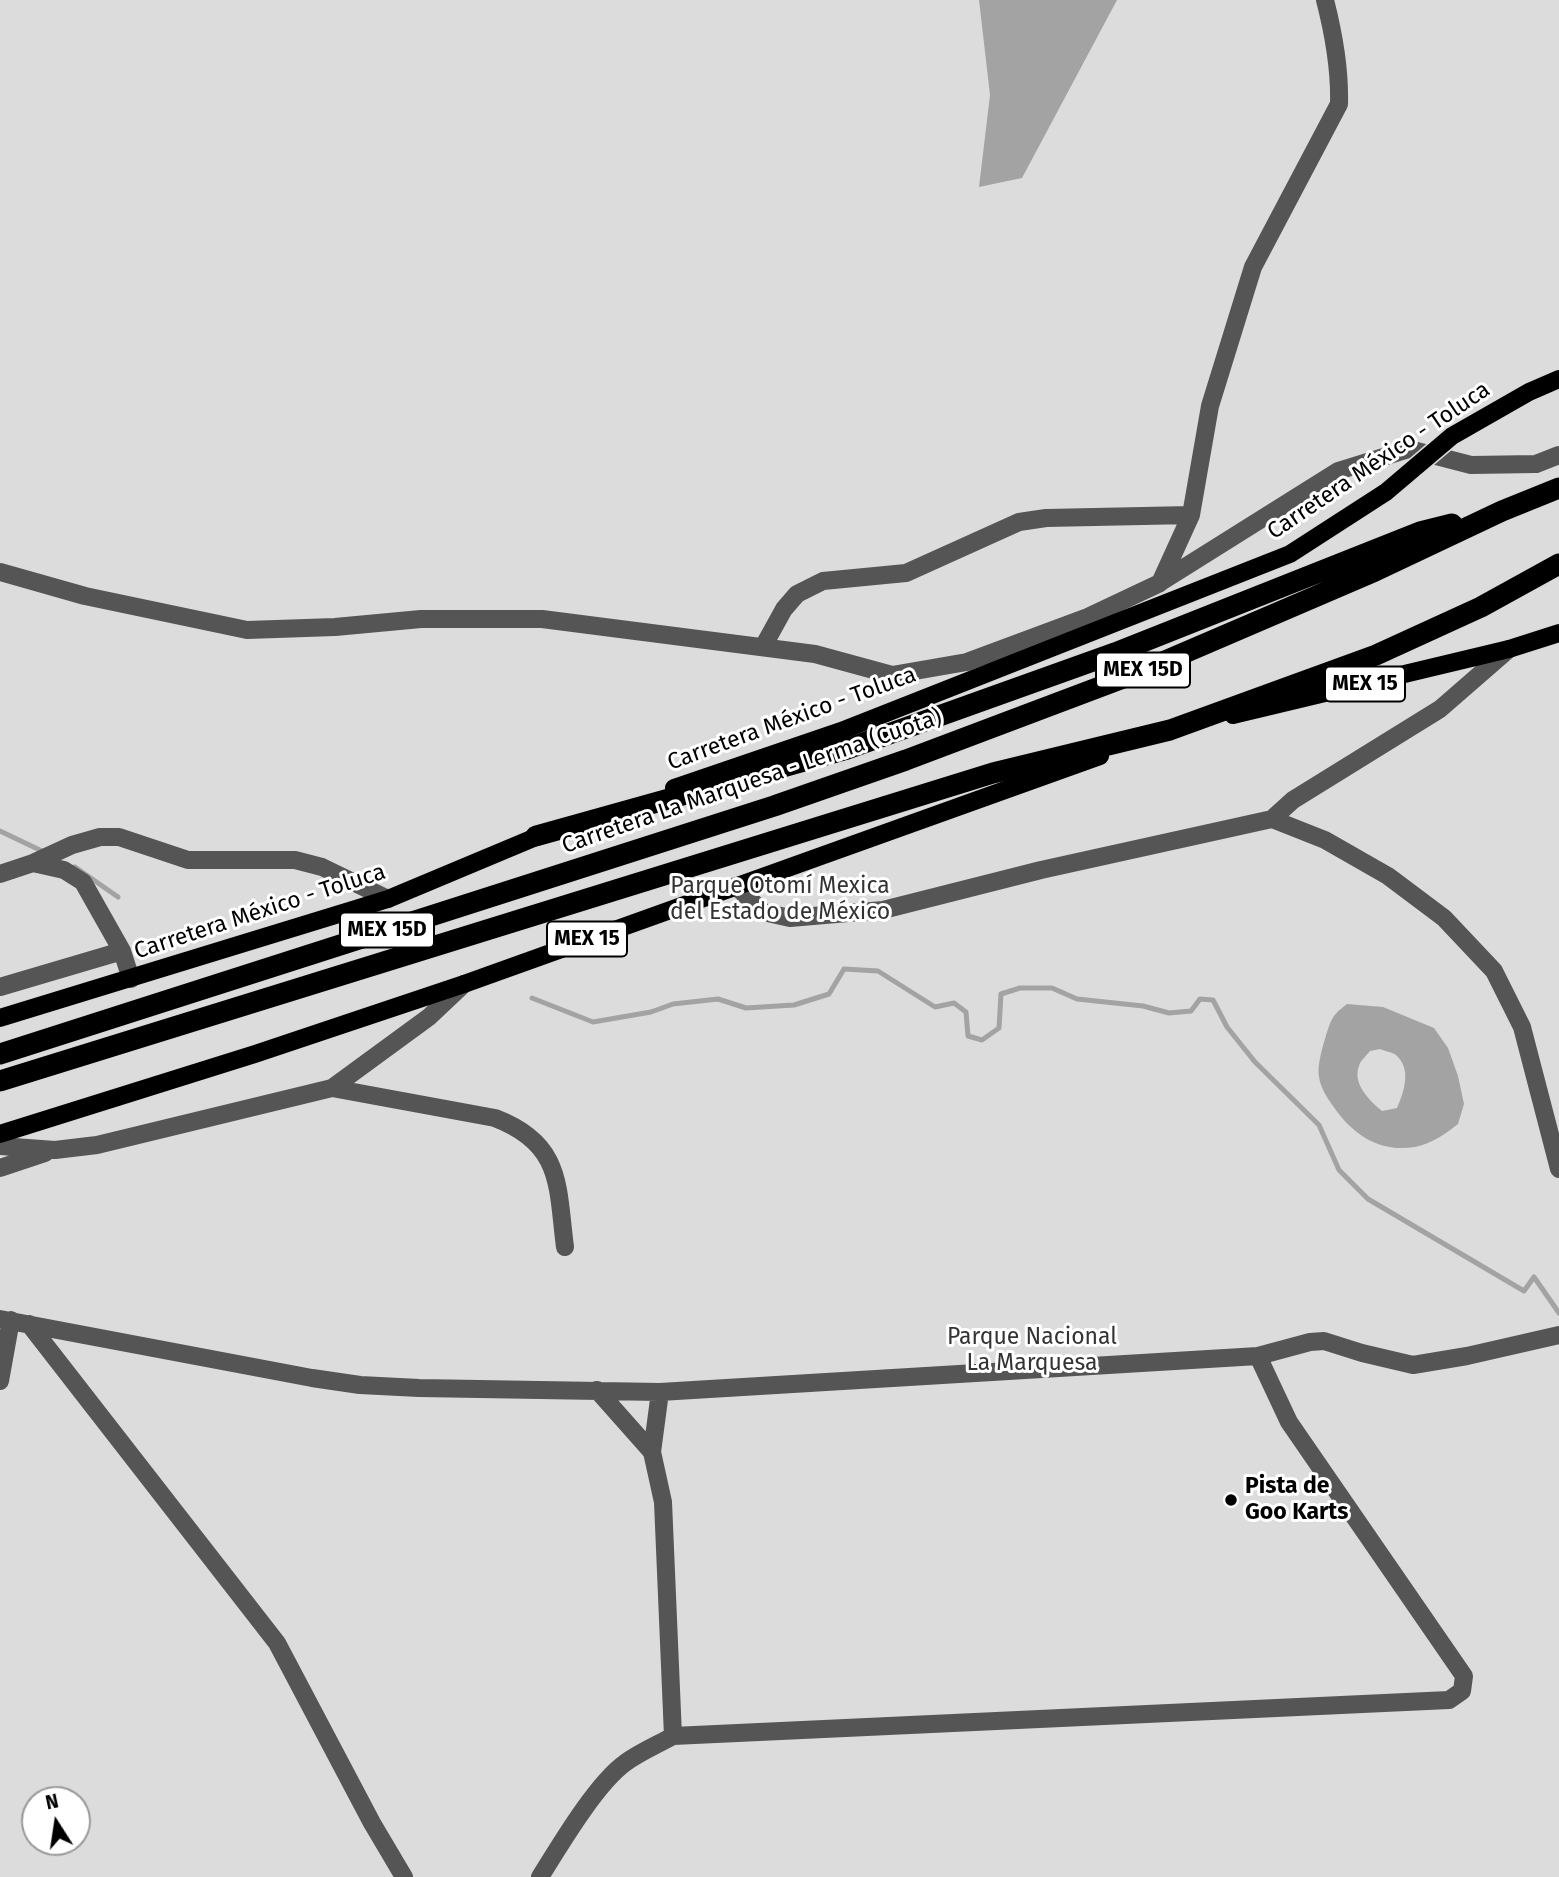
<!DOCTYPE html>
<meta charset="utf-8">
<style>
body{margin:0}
#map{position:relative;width:1559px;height:1877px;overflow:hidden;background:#fff;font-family:"Fira Sans",sans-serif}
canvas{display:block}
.north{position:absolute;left:21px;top:1786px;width:70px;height:70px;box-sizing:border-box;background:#fff;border:2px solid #999;border-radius:50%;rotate:348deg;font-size:19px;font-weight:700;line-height:28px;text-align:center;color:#000}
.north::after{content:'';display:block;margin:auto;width:24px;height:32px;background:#000;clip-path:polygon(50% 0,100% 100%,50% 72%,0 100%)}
</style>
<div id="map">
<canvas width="1559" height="1877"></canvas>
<div class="north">N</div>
</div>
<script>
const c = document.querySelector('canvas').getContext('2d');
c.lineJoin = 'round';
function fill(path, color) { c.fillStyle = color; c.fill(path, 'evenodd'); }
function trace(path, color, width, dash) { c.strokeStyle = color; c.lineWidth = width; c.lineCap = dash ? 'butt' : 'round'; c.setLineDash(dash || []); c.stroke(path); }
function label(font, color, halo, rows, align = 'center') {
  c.font = font + ' "Fira Sans",sans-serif'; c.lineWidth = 6; c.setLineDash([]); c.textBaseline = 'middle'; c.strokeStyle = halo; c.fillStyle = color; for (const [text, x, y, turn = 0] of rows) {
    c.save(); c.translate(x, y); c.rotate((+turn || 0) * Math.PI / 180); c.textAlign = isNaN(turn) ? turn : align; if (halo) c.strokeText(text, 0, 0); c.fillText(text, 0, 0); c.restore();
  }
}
const green = new Path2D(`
 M0,0H1559V1877H0ZM35,1800H77V1842H35Z`);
const water = new Path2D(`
 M979,0H1117L1022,178L979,187L990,95Z
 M1347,1004L1383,1007L1434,1028L1448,1048L1458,1076L1464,1104L1458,1124C1445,1134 1431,1144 1415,1147C1379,1153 1352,1134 1333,1106C1327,1098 1320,1086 1319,1077C1317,1066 1322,1049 1325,1039C1331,1020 1331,1016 1347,1004ZM1380,1049C1384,1051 1392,1052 1396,1055C1412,1069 1404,1092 1397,1108L1382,1111C1370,1101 1352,1084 1359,1066C1360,1061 1367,1055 1370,1051Z`);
const stream = new Path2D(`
 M0,831L44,852
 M75,867L118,897
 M532,998L593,1022L651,1012L673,1004L718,999L746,1008L794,1005L829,994L844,969L878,971L935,1007L954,1003L966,1012L968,1036L982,1040L999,1028L1001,994L1020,988H1052L1077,999L1143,1006L1169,1013L1191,1011L1200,999L1213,1000L1227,1027L1255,1062L1319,1125L1339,1170L1368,1199L1524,1291L1534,1277L1559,1313`);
const minor = new Path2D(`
 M0,572L85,596L247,630L335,627L421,619H542L815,654L892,675L967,662L1088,617L1160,583L1191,515L1210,406L1253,267L1339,104C1340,68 1334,35 1325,0
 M1161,582L1338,471L1409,449L1471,465L1536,464L1559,455
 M763,647L784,609L797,594L823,581L906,573L1019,522L1046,518L1191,515
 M1272,819L1325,840L1388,876L1444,918L1494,971L1522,1027L1559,1169
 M33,863L72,845L100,837H119L188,860H295L322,867L388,899
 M0,874L33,863L64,870L83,882L122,951L131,979
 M736,886L763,912L790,918L883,910L1041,870L1272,819L1293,800L1440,709L1509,649
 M0,987L122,951
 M332,1088L495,1118C563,1144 557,1186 565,1247
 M0,1146L55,1150L97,1145L332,1088L429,1017L464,984
 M0,1168L45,1153
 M0,1319L312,1378L360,1385L419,1388L660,1392L1258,1356L1310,1342L1324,1341L1362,1353L1413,1365L1467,1356L1559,1335
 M29,1324L277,1643L372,1823L404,1877
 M0,1381L11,1320
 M597,1390L652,1452
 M660,1392L652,1452L663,1502L673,1736
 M540,1877C560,1845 596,1784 625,1763C640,1752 657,1745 673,1736L1449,1700L1462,1691L1464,1676L1289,1422L1258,1356`);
const major = new Path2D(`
 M1233,715L1509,649L1559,633
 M674,788L841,731L1290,554L1386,492
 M0,1018L388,899L548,832
 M0,1134L255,1054L464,984L1100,756`);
const highway = new Path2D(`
 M536,836L844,750L1115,653L1420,532L1452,524
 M0,1054L774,806L906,760L1142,671L1375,571L1502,511L1559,488
 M0,1081L993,773L1170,730L1376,655L1481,607L1559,564`);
const majorBridge = new Path2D(`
 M1386,492L1452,436L1529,392L1559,379`);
const markers = [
 [1231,1500,7,"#000"]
];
const shields = [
 [1143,670,94],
 [1365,684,80],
 [387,930,94],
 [587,939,80]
];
const shieldNames = [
 ["MEX 15D",1143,670],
 ["MEX 15",1365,684],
 ["MEX 15D",387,930],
 ["MEX 15",587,939]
];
const streetNames = [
 ["Carretera México - Toluca",1379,461,-34],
 ["Carretera México - Toluca",792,719,-20],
 ["Carretera La Marquesa - Lerma (Cuota)",752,782,-19],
 ["Carretera México - Toluca",260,912,-18]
];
const parkNames = [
 ["Parque Otomí Mexica",780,887],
 ["del Estado de México",780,913],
 ["Parque Nacional",1032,1338],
 ["La Marquesa",1032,1364]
];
const poiNames = [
 ["Pista de",1245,1487],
 ["Goo Karts",1245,1513]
];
fill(green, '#dcdcdc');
fill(water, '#a3a3a3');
trace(stream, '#a3a3a3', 5);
trace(major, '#dbdbdb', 21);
trace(highway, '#dbdbdb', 24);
trace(minor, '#555', 18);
trace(major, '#000', 18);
trace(highway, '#000', 21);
trace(majorBridge, '#dbdbdb', 21, []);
trace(majorBridge, '#000', 18);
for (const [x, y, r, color] of markers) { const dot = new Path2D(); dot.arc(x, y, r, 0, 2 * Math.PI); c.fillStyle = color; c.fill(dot); trace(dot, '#fff', 2.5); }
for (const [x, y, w] of shields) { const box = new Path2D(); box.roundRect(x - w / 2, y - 17.5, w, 35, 5); c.fillStyle = '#fff'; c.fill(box); trace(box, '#000', 2); }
label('bold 21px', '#000', null, shieldNames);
label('23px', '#000', '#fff', streetNames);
label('23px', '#333', '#fff', parkNames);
label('bold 23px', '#000', '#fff', poiNames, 'left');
</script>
